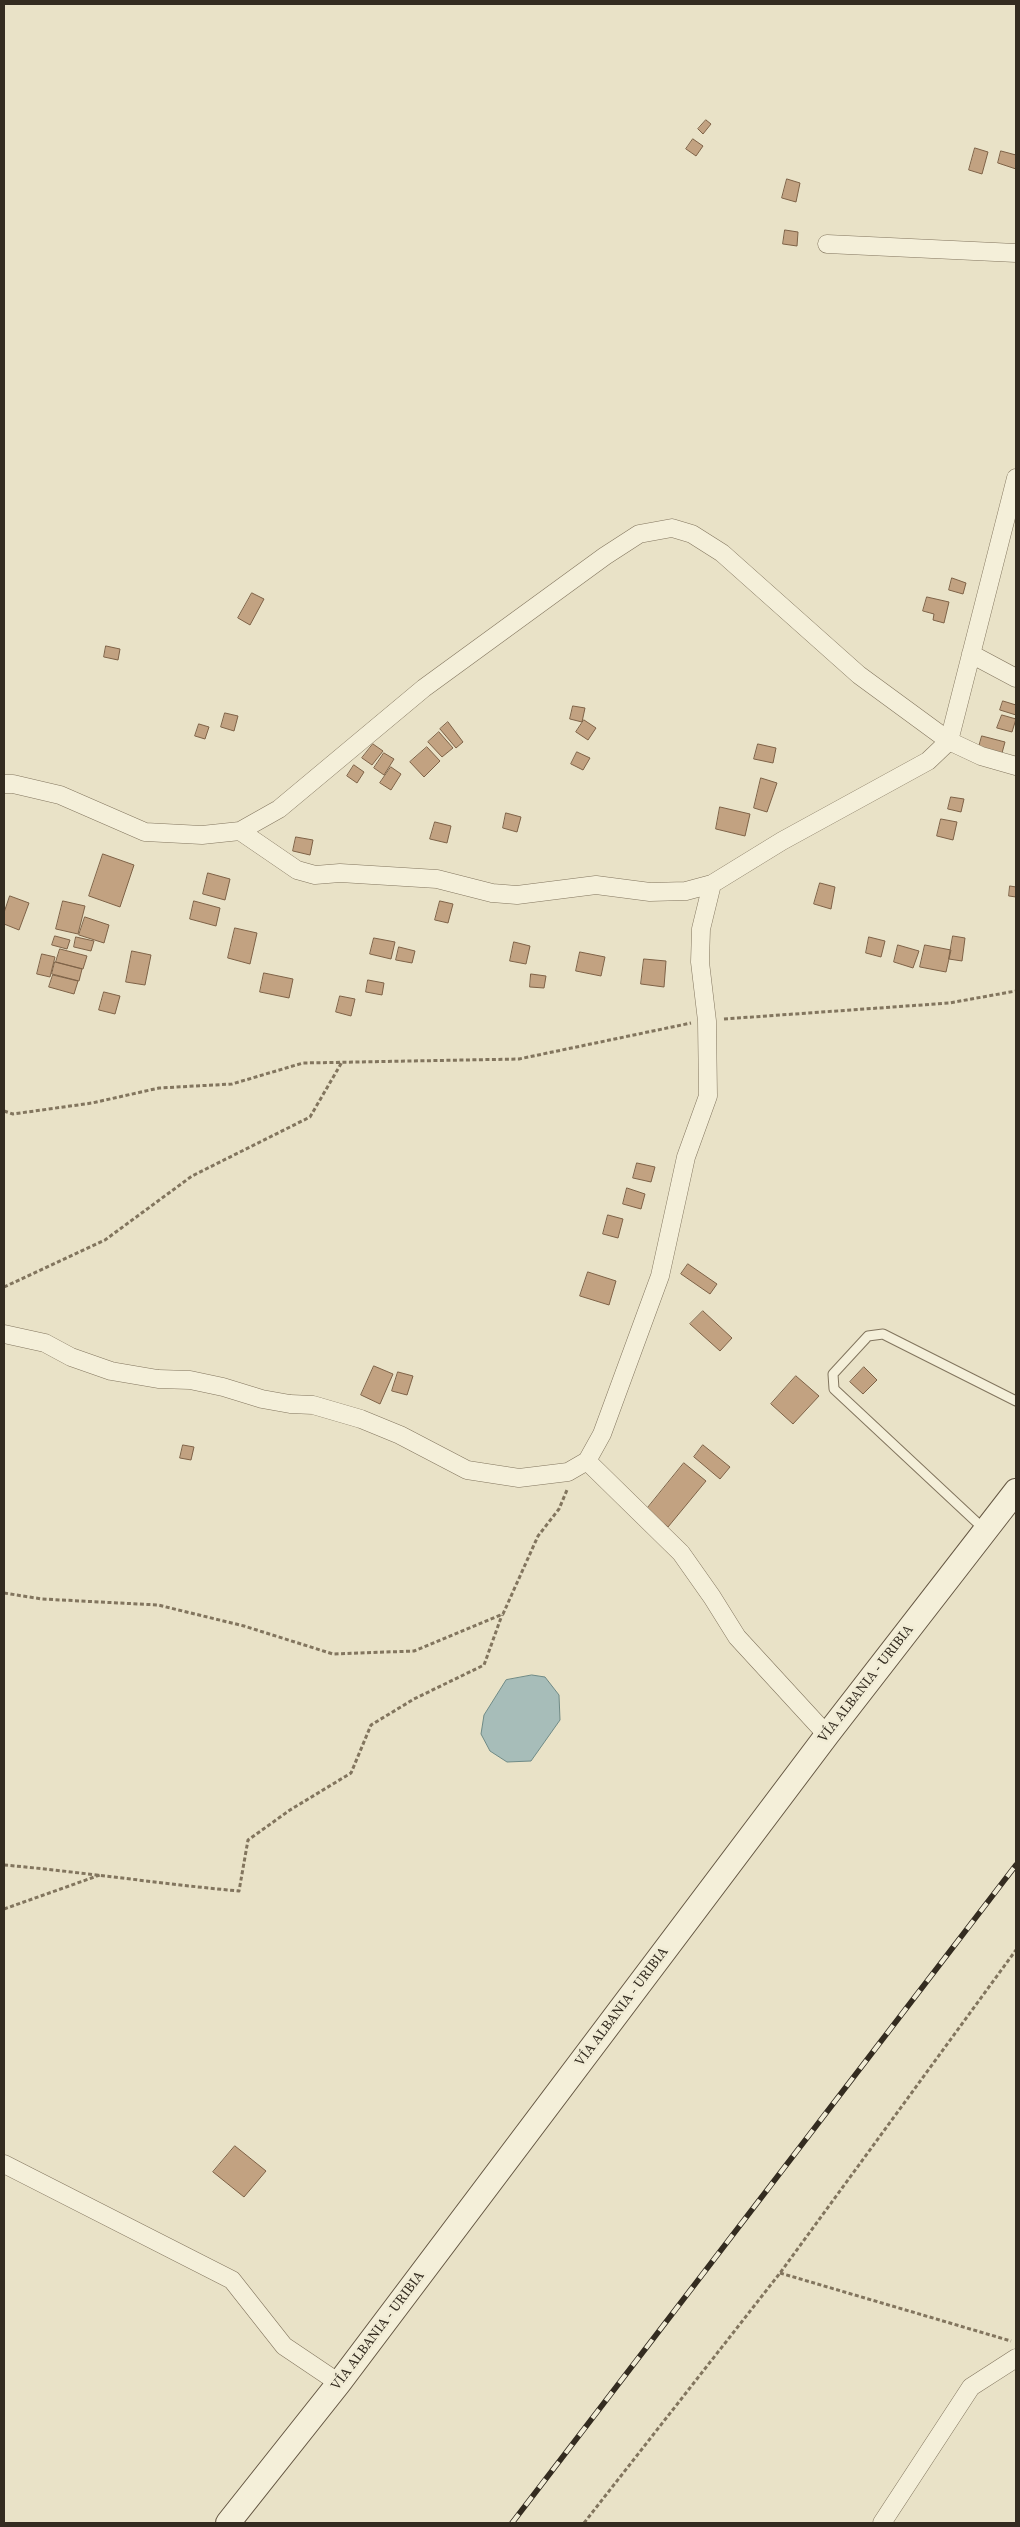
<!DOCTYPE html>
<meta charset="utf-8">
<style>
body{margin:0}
#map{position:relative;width:1020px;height:2527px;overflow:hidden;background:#e9e2c7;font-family:"Source Serif 4",serif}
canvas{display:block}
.frame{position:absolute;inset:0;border:5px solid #342c20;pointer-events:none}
</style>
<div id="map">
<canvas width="1020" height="2527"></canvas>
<div class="frame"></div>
</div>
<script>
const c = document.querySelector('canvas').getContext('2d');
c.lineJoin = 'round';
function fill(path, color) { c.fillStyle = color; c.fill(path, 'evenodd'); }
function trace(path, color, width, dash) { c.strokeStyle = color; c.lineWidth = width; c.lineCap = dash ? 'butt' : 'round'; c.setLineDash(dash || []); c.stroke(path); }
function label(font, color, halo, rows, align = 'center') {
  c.font = font + ' "Source Serif 4",serif'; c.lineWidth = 5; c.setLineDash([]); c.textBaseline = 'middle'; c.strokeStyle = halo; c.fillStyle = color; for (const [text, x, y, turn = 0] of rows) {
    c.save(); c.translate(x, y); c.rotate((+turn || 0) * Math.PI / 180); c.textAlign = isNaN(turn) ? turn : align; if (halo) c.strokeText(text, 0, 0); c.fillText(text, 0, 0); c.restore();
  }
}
const water = new Path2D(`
 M532,1675L545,1677L559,1695L560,1720L531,1761L507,1762L490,1751L481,1734L484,1715L506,1680Z`);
const building = new Path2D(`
 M706,120L711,124L703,134L698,129Z
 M693,139L703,146L696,156L686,149Z
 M975,148L988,152L982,174L969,170Z
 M1001,151L1016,155V169L998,163Z
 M787,179L800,183L796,202L782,198Z
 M785,230L798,232L797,246L783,244Z
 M952,578L966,583L963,594L949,590Z
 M252,593L264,599L250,625L238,618Z
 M927,597L949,602L944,623L933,620L934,614L923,611Z
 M106,646L120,649L118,660L104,657Z
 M1003,701L1016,705V715L1000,710Z
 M573,706L585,708L582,722L570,719Z
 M225,713L238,716L234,731L221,727Z
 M1002,715L1016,719L1012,732L997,728Z
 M584,720L596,728L588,740L576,732Z
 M448,722L463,742L456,748L440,729Z
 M199,724L209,727L205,739L195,736Z
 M439,732L453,748L442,757L428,742Z
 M982,736L1005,742L1002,753L979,747Z
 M373,744L383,751L372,765L362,758Z
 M758,744L776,748L773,763L754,759Z
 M427,747L440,761L424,777L410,762Z
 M577,752L590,758L583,770L571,764Z
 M384,753L394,759L384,775L374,768Z
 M354,765L364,772L357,783L347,776Z
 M391,767L401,774L391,790L380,783Z
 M761,778L777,783L767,812L754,808Z
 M951,797L964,799L961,812L948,809Z
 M720,807L750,814L745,836L716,829Z
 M506,813L521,817L517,832L503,828Z
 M941,819L957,822L953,840L937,836Z
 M435,822L451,826L447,843L430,839Z
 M296,837L313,840L310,855L293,851Z
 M103,854L134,865L120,907L89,896Z
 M208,873L230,879L225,900L203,894Z
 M820,883L835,887L831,909L814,904Z
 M1010,886L1016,887V897L1009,896Z
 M10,896L29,903L19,930L4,924V913Z
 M63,901L85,906L78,934L56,929Z
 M194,901L220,908L216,926L190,919Z
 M440,901L453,904L448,923L435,920Z
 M85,917L109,925L104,943L79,935Z
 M235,928L257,933L250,964L228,958Z
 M55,936L70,940L67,949L52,945Z
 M953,936L965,938L962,961L949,959Z
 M76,937L94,941L91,951L74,947Z
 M869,937L885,941L881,957L866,953Z
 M374,938L395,942L391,959L370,954Z
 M514,942L530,946L526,964L510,961Z
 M898,945L919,951L913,968L894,962Z
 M925,945L951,950L946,972L920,967Z
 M399,947L415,951L412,963L396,960Z
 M60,949L87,956L83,969L56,962Z
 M132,951L151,955L145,985L126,982Z
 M580,952L605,957L601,976L576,971Z
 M42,954L55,957L50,977L37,974Z
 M644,959L666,961L664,987L641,984Z
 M55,962L82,969L79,981L52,974Z
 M264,973L293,979L289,998L260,992Z
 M531,974L546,976L544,988L530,987Z
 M53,975L78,981L74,994L49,987Z
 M368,980L384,983L382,995L366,992Z
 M104,992L120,996L115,1014L99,1010Z
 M340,996L355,999L351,1016L336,1012Z
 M637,1163L655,1167L651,1182L633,1178Z
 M627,1188L645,1194L641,1209L623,1204Z
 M608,1215L623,1219L618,1238L603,1234Z
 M688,1264L717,1284L710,1294L681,1274Z
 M588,1272L616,1281L609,1305L580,1296Z
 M703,1311L732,1338L720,1351L690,1324Z
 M374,1366L393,1374L380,1404L361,1395Z
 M864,1367L877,1380L863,1394L850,1382Z
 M398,1372L413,1376L407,1395L392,1391Z
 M796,1376L819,1396L793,1424L771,1404Z
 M183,1445L194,1447L191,1460L180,1458Z
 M703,1445L730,1467L720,1479L694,1457Z
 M684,1463L706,1481L668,1527L646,1510Z
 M235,2146L266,2171L244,2197L213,2172Z`);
const path = new Path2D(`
 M724,1019L949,1003L1016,991
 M4,1111L13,1114L92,1103L159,1088L232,1084L303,1063L519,1059L691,1023
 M4,1287L105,1240L192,1176L310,1117L342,1062
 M4,1593L42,1599L158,1605L244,1626L333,1654L414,1651L503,1614L538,1536L559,1509L567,1490
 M4,1865C83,1872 161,1884 239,1891L248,1840L290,1810L351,1773L371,1725L414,1699L484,1665L502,1615
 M4,1909L100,1875
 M780,2273L1011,2341
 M584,2523L780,2273L1016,1950`);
const service = new Path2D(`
 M985,1530L834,1389L833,1374L868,1336L883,1334L1016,1401`);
const minor = new Path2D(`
 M827,244L1016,253
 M971,654L1016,678
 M4,784H13L60,795L145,832L202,835L240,831L279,809L424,688L605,556L639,534L672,528L692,534L722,553L859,675L949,741L981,756L1016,766
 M240,831L297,870L315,875L340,873L437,879L492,893L517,895L596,885L650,892L686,891L712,884L782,841L928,761L949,741L1016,478
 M4,1334L45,1343L71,1357L111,1371L158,1379L190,1380L223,1387L262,1399L290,1404L313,1405L361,1419L400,1435L467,1470L519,1478L568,1472L587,1461L602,1434L660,1276L686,1157L708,1096L707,1021L700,962L701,929L712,884
 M587,1461L681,1553L712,1597L737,1637L827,1735
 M4,2164L232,2280L284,2346L339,2383
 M882,2523L971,2387L1016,2358`);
const secondary = new Path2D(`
 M228,2523L339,2383L827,1735L1016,1491`);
const rail = new Path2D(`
 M512,2523L1016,1865`);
const streetNames = [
 ["VÍA ALBANIA - URIBIA",866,1684,-52],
 ["VÍA ALBANIA - URIBIA",622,2007,-53],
 ["VÍA ALBANIA - URIBIA",378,2331,-53]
];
fill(water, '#a7bdb9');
trace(water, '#6f8a86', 1);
fill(building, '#c2a281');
trace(building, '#7e6247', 1);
trace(service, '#82755e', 11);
trace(minor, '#82755e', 19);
trace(secondary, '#645642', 26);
trace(path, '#82755e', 3, [4, 2.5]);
trace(service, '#f4efd9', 9);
trace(minor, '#f4efd9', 18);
trace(secondary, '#f4efd9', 24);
trace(rail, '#342c20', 5.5);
trace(rail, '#f1ecd5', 4, [11]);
label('14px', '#342c20', '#f1ecd5', streetNames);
</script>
